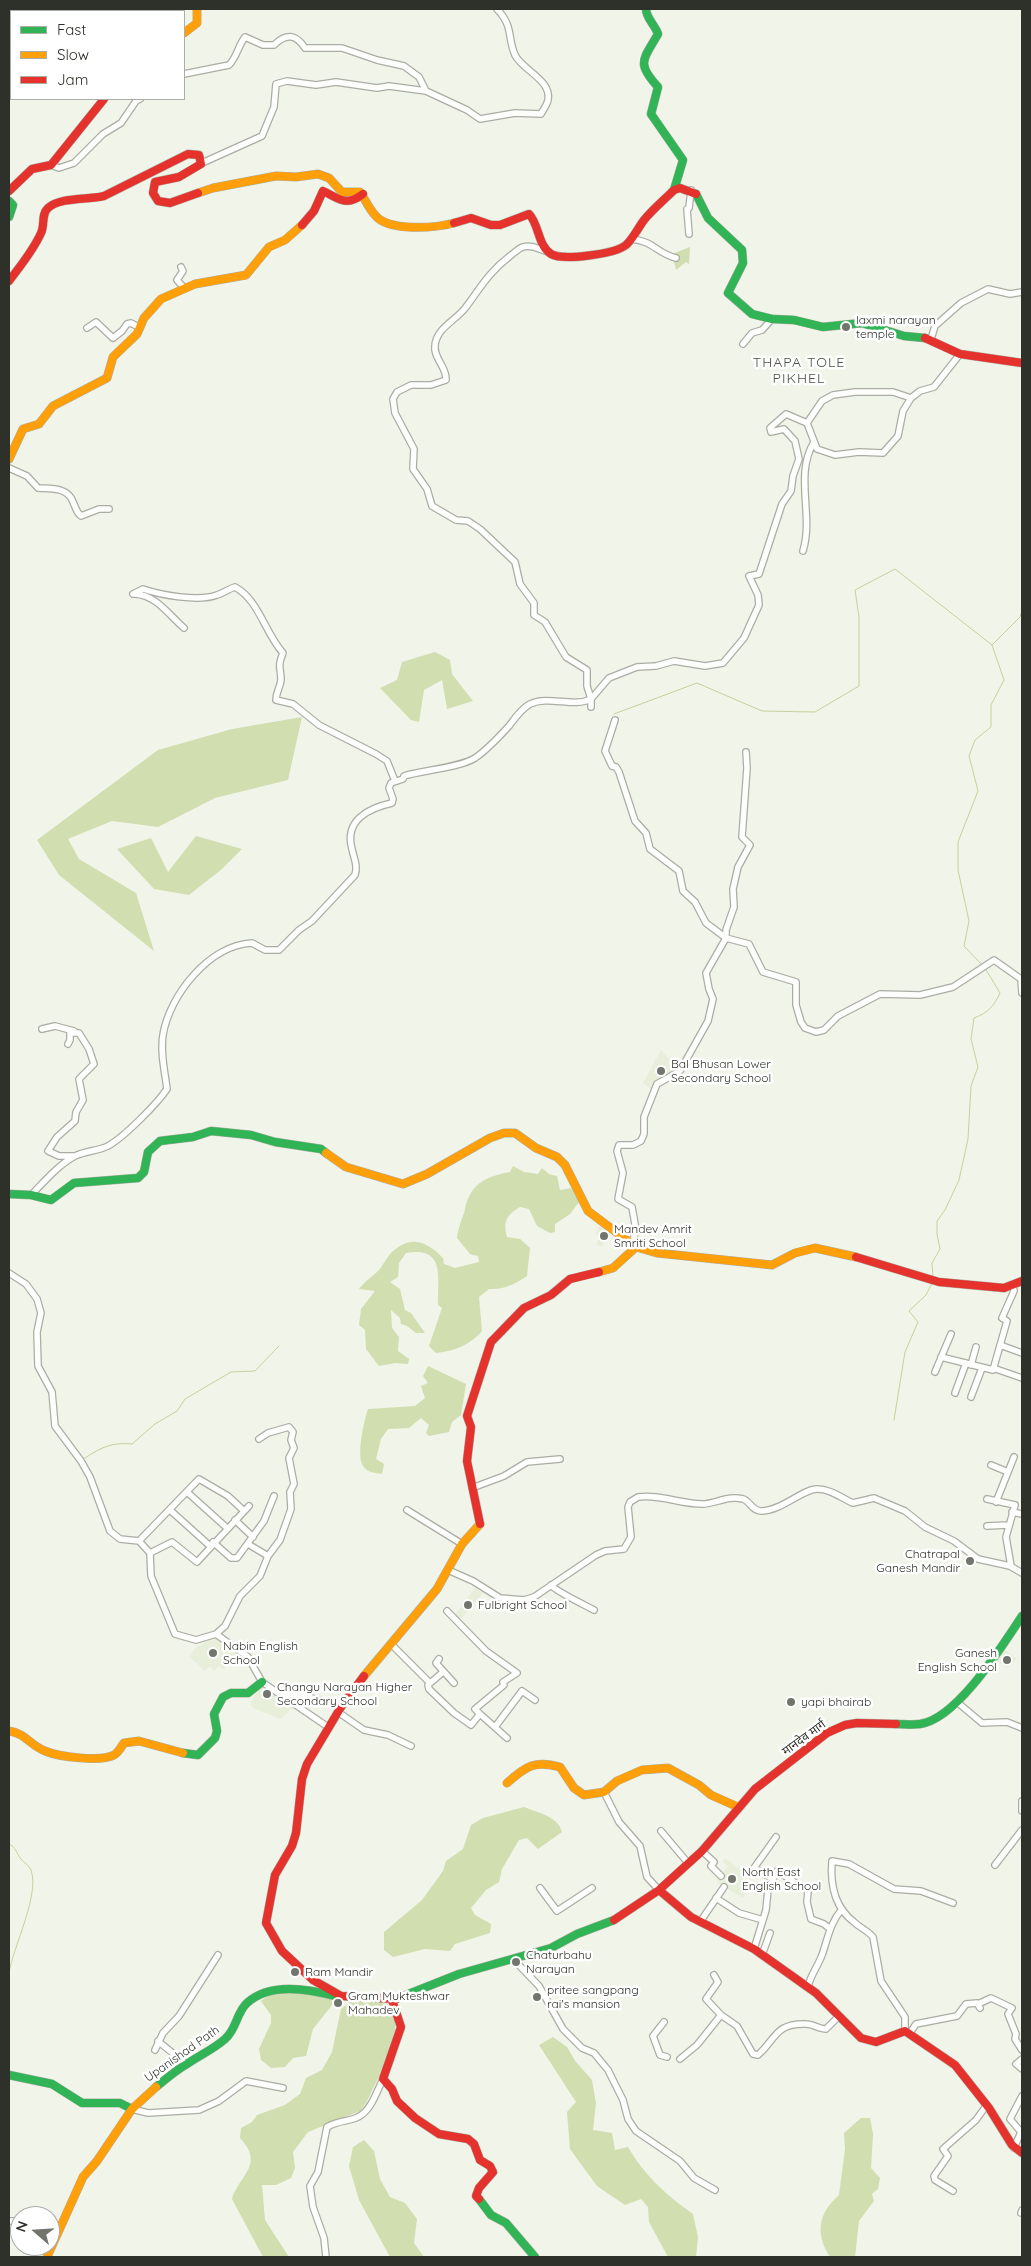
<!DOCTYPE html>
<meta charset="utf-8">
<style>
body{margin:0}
#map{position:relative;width:1031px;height:2266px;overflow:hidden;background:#f1f4e9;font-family:Quicksand,sans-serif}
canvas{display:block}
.frame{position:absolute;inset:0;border:10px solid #2e3129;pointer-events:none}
.legend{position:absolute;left:10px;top:10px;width:175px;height:90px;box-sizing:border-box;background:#fff;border:1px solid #abada9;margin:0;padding:6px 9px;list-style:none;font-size:15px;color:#2e3129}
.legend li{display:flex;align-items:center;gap:10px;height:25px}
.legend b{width:25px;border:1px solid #abada9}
.north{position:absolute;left:10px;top:2206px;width:50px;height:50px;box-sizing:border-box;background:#fff;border:1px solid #abada9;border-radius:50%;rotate:289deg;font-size:14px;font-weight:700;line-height:20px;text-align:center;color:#2e3129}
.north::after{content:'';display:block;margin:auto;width:18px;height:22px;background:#72756c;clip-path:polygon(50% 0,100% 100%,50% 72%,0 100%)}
</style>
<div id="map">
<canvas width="1031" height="2266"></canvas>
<div class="frame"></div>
<ul class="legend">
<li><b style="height:6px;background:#30b455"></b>Fast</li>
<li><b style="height:6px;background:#ff9f0a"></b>Slow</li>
<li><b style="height:6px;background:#e5322d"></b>Jam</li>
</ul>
<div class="north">N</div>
</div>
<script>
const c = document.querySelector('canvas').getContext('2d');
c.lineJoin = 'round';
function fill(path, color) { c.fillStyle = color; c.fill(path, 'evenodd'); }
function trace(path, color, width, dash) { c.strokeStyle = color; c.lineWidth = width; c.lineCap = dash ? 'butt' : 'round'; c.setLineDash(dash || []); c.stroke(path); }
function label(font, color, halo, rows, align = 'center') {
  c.font = font + ' Quicksand,"Noto Sans Devanagari",sans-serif'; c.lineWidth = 5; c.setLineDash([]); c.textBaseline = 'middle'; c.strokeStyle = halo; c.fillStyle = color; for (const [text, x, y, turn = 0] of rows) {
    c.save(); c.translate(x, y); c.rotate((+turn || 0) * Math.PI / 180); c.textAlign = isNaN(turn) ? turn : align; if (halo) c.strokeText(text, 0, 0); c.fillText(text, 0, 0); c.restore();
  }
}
const built = new Path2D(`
 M661,1050L677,1068L651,1089L643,1083Z
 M601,1224L610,1234L601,1247L596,1244L600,1237L595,1233Z
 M475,1588L483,1593L459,1621L454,1616Z
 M217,1635L237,1655L223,1670L219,1666L214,1671L210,1666L205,1671L190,1657L194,1649Z
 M1004,1651H1007L1017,1659L1007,1668L997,1661Z
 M261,1686L297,1703L295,1709H291L281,1719L253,1708L250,1704Z
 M725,1858L744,1872L741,1876L752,1883L743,1898L716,1882L728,1866L723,1862Z`);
const forest = new Path2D(`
 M690,247L689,264L686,262L676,270L672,254Z
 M435,652L450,660L452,674L473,701L447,709L442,680L424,690L419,722L411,720L380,688L397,680L402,662Z
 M302,717L288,780L215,798L158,827L112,821L68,839L79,859L136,893L154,951L59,875L37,840L158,750L232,729Z
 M196,836L242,849L222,869L189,895L154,889L117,849L151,838L168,872Z
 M513,1166L524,1172L538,1174L542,1168L549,1174L557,1176L560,1190L571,1188L579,1202L570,1214L555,1224V1232L550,1233L537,1226L529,1209L520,1207C506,1215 503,1222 507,1237L520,1239L530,1248L527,1276C515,1284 504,1290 489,1289L479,1297L482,1331C470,1345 455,1351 436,1353L429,1346L442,1308L438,1305C437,1280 447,1246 406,1253L399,1263L398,1277L390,1282L400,1289L405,1310L411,1313L425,1333H416L407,1326L401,1324L400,1318L391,1310L392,1328L399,1337L398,1351L409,1359L408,1364L395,1363L379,1366L366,1349L365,1330L359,1325L361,1309L375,1291L359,1289C365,1281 372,1277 379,1270C383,1265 386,1259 390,1254C410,1234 426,1241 443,1258L444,1264L455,1268L479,1262L478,1256L470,1254L457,1238C458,1229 460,1224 463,1216C465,1212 465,1206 467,1201C475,1181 489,1176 510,1172Z
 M428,1366L466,1384L461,1415L452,1422L449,1432L429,1436L426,1433L429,1425L421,1418L409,1428L388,1429L381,1439L376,1459L384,1464L382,1474C374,1473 365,1472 362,1464C357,1452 364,1421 368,1409L415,1406L425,1398L421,1386L428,1383L423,1376Z
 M524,1807C538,1813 558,1816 562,1832L538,1849L527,1838L519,1840L502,1869L499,1882L486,1890L471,1908L475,1915L491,1924L490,1933L455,1944L450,1951L425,1949L393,1957L384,1950V1932L422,1900L443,1871L446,1861L463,1849L471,1825L483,1818Z
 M302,1990L332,1998V2005L313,2029L306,2056L293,2058L285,2067L271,2068L261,2060L259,2049L271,2023V2015L261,2001L270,1995Z
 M354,1999L386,2001L396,2018L395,2030L380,2074L366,2103L360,2111L308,2132L293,2152L295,2168L291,2178L276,2185H262L265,2220L289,2257H263L232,2199C240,2174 265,2165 240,2138L241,2128L252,2122L257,2115L285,2105L300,2094L306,2078L322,2070L332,2052L341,2009Z
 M553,2037L567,2047L576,2062L592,2080L596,2103L593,2130L612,2133L615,2150L628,2147C644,2175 667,2196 693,2214L698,2237L696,2257H668L649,2222L648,2207L641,2199L625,2205L597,2186L570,2149L567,2112L576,2102L539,2045Z
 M861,2118H870L873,2134L871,2168L880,2178L878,2189L872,2194L874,2201L859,2221L855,2257H830C815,2234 818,2213 839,2195L845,2149L844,2133Z
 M364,2140L374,2151L380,2179L390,2197L405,2203L417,2219L414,2243L424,2257H390L359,2200L349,2166L353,2147Z`);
const stream = new Path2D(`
 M992,645L1020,617L1022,611
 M614,714L697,683L762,711L815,712L859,686V617L855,590L895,569L992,645L1004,680L991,705V727L975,740L969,756L978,791L958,842V870L969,921L964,946L982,965
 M933,1276L932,1263L940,1249L937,1234V1221L945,1210L959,1180L968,1139L971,1086L978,1067L971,1039L974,1018C988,1013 994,1006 1000,993L985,968
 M894,1420L905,1352L918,1322L909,1311L926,1295L932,1283
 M85,1458C102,1447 112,1442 132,1444L155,1424L177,1411L185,1399L231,1372L255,1371L279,1346
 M9,1844C16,1847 16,1853 21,1859C24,1863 29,1865 31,1870C40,1895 13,1947 9,1973`);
const street = new Path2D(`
 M184,74L229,65C237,57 238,46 245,37L263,45H274C286,33 296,34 305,48H342L377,60L404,66L419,77L426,91L467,110L480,119L515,113L541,114C543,110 547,105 548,100C552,80 522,70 515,55C507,37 514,27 497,9
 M202,163L262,136L274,107L276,84L287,81L316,85L336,82L377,88L389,86L426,91
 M51,165L59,168L74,163L103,134L121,123L136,101L140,99
 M689,234L687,209L689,208L691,190
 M631,239C654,241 656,253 676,258
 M181,267L183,271L177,280L184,288
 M87,328L96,322L113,338L122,331L127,324L131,323L140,328
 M931,339L935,326L961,303L988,289L1010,294L1022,292
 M743,344L752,333L762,330L772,319
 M807,423L822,401L833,395L855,392H893L911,398
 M9,468L27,476L38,488C51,489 68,487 73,502C76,508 76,512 81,516L99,509H109
 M803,551C814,515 794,475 814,442
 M133,594L143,589C161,595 198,602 217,595C224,593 228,589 235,587C259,600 265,633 283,653C277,667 281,668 281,680C280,688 276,692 276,700L293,704L319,725L376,754L387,761L395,781
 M135,594C156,595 169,615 184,628
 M591,707V699L609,678L637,667L656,666L674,661L705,666L723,663L744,638L759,605L758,595L749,576L759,574L782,504L791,491L793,476L799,459L795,441L784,429L771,432L770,428L786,414L807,423L817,449L835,455L859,452L883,453L898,436L903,411L911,398L920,391L934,387L960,354
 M615,720L605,751L612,766L616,767L619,772L635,821L646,833L650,849L679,871L683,891L695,902L706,923L726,938L749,944L763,972L796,982V1005L801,1022L805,1028L816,1032L824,1030L838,1016L880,994L920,995L953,987L994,960L1021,979L1022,993
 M42,1029L55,1026L74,1031
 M68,1044L70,1040V1033H79L89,1049L94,1064L79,1079L83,1100L76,1112L75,1121L57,1137L48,1151L59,1156H75
 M31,1195C44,1182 58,1165 75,1156C85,1151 98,1151 108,1146C124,1137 157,1104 167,1089C165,1072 160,1053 163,1035C169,996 209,945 252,943L265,950H279L299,930L312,921L355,875C358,865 354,859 352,849C344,820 369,808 392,803L393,799L389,788L391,783L403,779L404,776C423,770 459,768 475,758C487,750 499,737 509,726C515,718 521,709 530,704C549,695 573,708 591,699L587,686V670L566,657L545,622L534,615V603L520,584L515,562L480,529L468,521L456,520L432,506L427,489L413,469L414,449L395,413L393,399L397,392L411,385H431L446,380C447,367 433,358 435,345C437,327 457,320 466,307C481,287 489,272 510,256C514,253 519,248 523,247C531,244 541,250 548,252
 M632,1243L636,1230L632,1207L618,1199L623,1173L617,1151L619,1145H633L641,1141L644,1134V1117L657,1084L680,1071L708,1021L713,999L709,989L706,973L726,938V930L734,907L733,889L738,867L750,845L742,837L747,768L746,752
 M9,1273L26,1284L37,1299L41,1313L37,1332L38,1366L52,1392L55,1426L81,1461L90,1477L110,1531L120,1539L139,1541L150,1553L151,1576L175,1634L196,1640L216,1634L248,1657L262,1682L328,1727
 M1000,1345L1022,1353
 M941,1357L993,1370L1007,1321L1002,1318L1014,1291L1013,1285
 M971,1365L976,1347
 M993,1368L1022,1378
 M935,1372L951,1334
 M955,1393L966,1363
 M971,1397L982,1368
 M991,1465L1008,1472
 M472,1488L504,1476L527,1462L560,1459
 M187,1492L227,1528
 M987,1499L1015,1505L1006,1537L1011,1566
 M996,1502L1014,1457
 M170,1510L210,1546
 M407,1510L462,1544
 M1012,1512L1022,1514
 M235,1520L253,1537
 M987,1526L1008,1525
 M139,1541L199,1479L228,1496L244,1511
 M213,1542L231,1558H237L264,1521L274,1496
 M248,1544L268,1556
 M150,1553L172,1542L197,1562L249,1506
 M448,1570L473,1581L500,1598L524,1600L534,1597L596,1555L605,1551L624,1549L631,1537L628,1507L630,1502L638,1497C659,1494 681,1504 702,1504C716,1504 727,1495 743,1499C750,1501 752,1511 761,1511C781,1511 803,1489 817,1489C831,1489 841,1498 853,1503L874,1498L905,1511L925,1527L954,1541L978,1559L1010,1566L1022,1573
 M551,1585C555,1591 585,1605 594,1610
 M216,1634L225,1626L240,1596L260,1576L268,1556L280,1540L291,1509L290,1492L294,1484L289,1458L294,1448L291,1440L293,1432L289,1427L268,1433L259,1439
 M391,1644L430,1683
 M439,1659L436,1663L454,1683
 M443,1672L428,1685L429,1689L454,1713L471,1725L480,1714L475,1709L504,1685L503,1682L517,1673L486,1651L447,1611
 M282,1694L302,1695L341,1707
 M957,1702L982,1723L1007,1722L1022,1728
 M338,1712L364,1730L388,1735L411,1746
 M480,1714L507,1738
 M495,1727L522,1691L535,1700
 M604,1792L619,1822L640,1846L647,1877L659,1890
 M1022,1801V1811
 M661,1831L688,1863
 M776,1837L754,1868L773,1879L777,1871L808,1891L807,1902L811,1919L824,1924L830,1929
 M702,1851L714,1862L711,1866L721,1876
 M995,1865L1022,1830
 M540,1888L557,1911L592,1888
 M716,1898L739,1913L763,1920
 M700,1922L724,1887
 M754,1949L766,1910L768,1889L773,1879
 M762,1955L770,1933
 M514,1960L539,1986L563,2029L582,2048L594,2053L608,2070L623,2100L628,2119L636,2131L680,2161L694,2178L715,2190
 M714,1975L718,1982L706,1999L721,2015
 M808,1987C810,1976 818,1966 822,1955C828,1938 830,1923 842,1909
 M978,2004L991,1998L1012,2008L1008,2014L1016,2034L1015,2039L1022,2050
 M664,2022L653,2036L660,2055L667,2057
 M905,2031V2017L881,1981L873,1937C867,1930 860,1928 854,1922C834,1907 830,1885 832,1861L849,1864L894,1889L921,1891L953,1903
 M910,2033L916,2024L957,2016L966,2004L977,2003L980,2008
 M158,2041L186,2064
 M155,2050L163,2033L179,2016L218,1955
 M680,2059L697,2045L721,2015L737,2026L753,2054L758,2055C776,2039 775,2023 806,2024C813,2024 819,2029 826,2029L839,2016
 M1022,2059L1016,2064L1022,2069
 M132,2109L148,2113L199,2110L219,2101L246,2081L283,2088
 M1014,2148L1021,2132L1010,2119L1022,2096
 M953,2191L935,2180L934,2176L948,2156L943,2149L976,2120L986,2106
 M1021,2213L1022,2210
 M9,2221H20
 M326,2257L324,2238L313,2207L310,2186L318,2172L327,2127C339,2120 348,2122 358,2117C371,2111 377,2091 383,2079`);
const fast = new Path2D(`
 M646,9C646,18 655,25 658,34C643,60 636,63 658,87L651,114L683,160L674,190
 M696,194L708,218L742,250L743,263L728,293L752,314L772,319L794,320L823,327L862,323L904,336L925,338
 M9,201L13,205L9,217
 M9,1194L31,1195L51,1200L74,1183L138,1178L144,1172L148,1152L160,1141L193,1137L211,1131L251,1135L275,1142L321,1149L326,1153
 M896,1724C904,1724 912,1725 920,1724C957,1719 1002,1646 1022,1616
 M183,1753L198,1755L215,1738L217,1731L214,1714L223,1697L231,1693H248L262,1682
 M396,1999L459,1974L551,1948L577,1934L614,1920
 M9,2075L52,2084L82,2103H120L132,2109
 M156,2087C166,2079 176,2070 187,2064C200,2055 214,2049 225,2039C237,2029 236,2013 247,2003C270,1982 308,1989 335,1996
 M479,2199L491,2215L506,2223L535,2257`);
const slow = new Path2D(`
 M184,33L197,23V9
 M198,193L213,188L276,176L296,177L318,174L329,178L342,192H360C365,199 369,209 375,215C388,232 435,228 454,223
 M9,459L23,429L39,424L53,406L107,378L113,357L137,334L144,318L161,299L195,284L246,275L269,247L285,240L302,225
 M326,1153L346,1167L403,1184L427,1174L490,1138L504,1133H515L536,1148L557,1157L565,1165L588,1211L636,1247L613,1268L599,1272
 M636,1247L657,1253L772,1265L795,1253L815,1248L856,1257
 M364,1676L437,1589L462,1544L480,1524
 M9,1731C25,1733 31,1746 45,1751C59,1757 101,1762 114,1755C119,1752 121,1747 124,1743L139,1741L183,1753
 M507,1783C526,1766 535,1760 560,1767L574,1788L584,1795L604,1792L617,1781L642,1770L668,1768L699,1785L711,1795L738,1807
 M47,2257L83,2177L97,2161L132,2109L156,2087`);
const jam = new Path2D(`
 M9,191L32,169L51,165L104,99
 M454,223L471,218L491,225H500L529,214C539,224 538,246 551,254C563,261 615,254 626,245C633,239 638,228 644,220C653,209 664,200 674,190L680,188L696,194
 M302,225L314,211L323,191C340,199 346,207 363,194
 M9,281C21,265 33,251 41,233C45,225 41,214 48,208C60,197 88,200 104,196L188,154L199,155L201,164L179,177L155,182L153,193L158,201L170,203L198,193
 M925,338L960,354L1022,363
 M856,1257L939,1282L1004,1288L1022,1281
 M480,1524L467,1461L471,1427L467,1416L491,1342L524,1308L551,1295L570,1279L599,1272
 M364,1676L341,1707L307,1764L302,1779L296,1833L292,1846L275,1875L266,1923L282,1951L313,1980L341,1996L396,1999
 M659,1890L691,1917L754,1949L816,1993L861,2038L876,2042L905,2031L955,2065L989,2108L1012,2145L1022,2153
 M614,1920L659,1890L702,1851L755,1789L827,1733L845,1725L857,1723L896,1724
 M392,2000L401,2027L383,2079L392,2089L397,2101L415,2118L439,2134L468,2139L474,2144L480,2160L490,2166L493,2172L479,2188L476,2196L479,2199`);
const markers = [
 [846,327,5,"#72756c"],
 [661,1071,5,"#72756c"],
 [604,1236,5,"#72756c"],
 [970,1561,5,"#72756c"],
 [468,1605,5,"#72756c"],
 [213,1653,5,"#72756c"],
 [1007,1660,5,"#72756c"],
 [267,1694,5,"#72756c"],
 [791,1702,5,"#72756c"],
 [732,1879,5,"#72756c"],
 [516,1962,5,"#72756c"],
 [295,1972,5,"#72756c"],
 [537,1997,5,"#72756c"],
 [338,2003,5,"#72756c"]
];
const poiNames = [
 ["laxmi narayan",856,320],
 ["temple",856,334],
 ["Bal Bhusan Lower",671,1064],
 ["Secondary School",671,1078],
 ["Mandev Amrit",614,1229],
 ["Smriti School",614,1243],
 ["Chatrapal",960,1554,"right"],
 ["Ganesh Mandir",960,1568,"right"],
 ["Fulbright School",478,1605],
 ["Nabin English",223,1646],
 ["School",223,1660],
 ["Ganesh",997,1653,"right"],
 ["English School",997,1667,"right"],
 ["Changu Narayan Higher",277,1687],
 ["Secondary School",277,1701],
 ["yapi bhairab",801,1702],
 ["North East",742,1872],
 ["English School",742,1886],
 ["Chaturbahu",526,1955],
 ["Narayan",526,1969],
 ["Ram Mandir",305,1972],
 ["pritee sangpang",547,1990],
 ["rai's mansion",547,2004],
 ["Gram Mukteshwar",348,1996],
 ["Mahadev",348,2010]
];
const streetNames = [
 ["मानदेव मार्ग",804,1738,-36],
 ["Upanishad Path",182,2054,-35]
];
const neighbourhoodNames = [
 ["THAPA TOLE",799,363],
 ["PIKHEL",799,379]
];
fill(built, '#e7eeda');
fill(forest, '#d0deb0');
trace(stream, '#c2d29b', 1);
trace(street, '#abada5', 8);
trace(fast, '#abada5', 9);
trace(slow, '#abada5', 9);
trace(jam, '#abada5', 9);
trace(street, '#fdfdfc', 5.5);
trace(fast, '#30b455', 8);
trace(slow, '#ff9f0a', 8);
trace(jam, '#e5322d', 8);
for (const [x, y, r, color] of markers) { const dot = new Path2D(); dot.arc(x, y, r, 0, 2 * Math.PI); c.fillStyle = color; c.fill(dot); trace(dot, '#fff', 2); }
label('12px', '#2e3129', '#fff', poiNames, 'left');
label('12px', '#2e3129', '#fff', streetNames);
c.letterSpacing = '1px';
label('14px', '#4e5443', '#fff', neighbourhoodNames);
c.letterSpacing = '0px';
</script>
